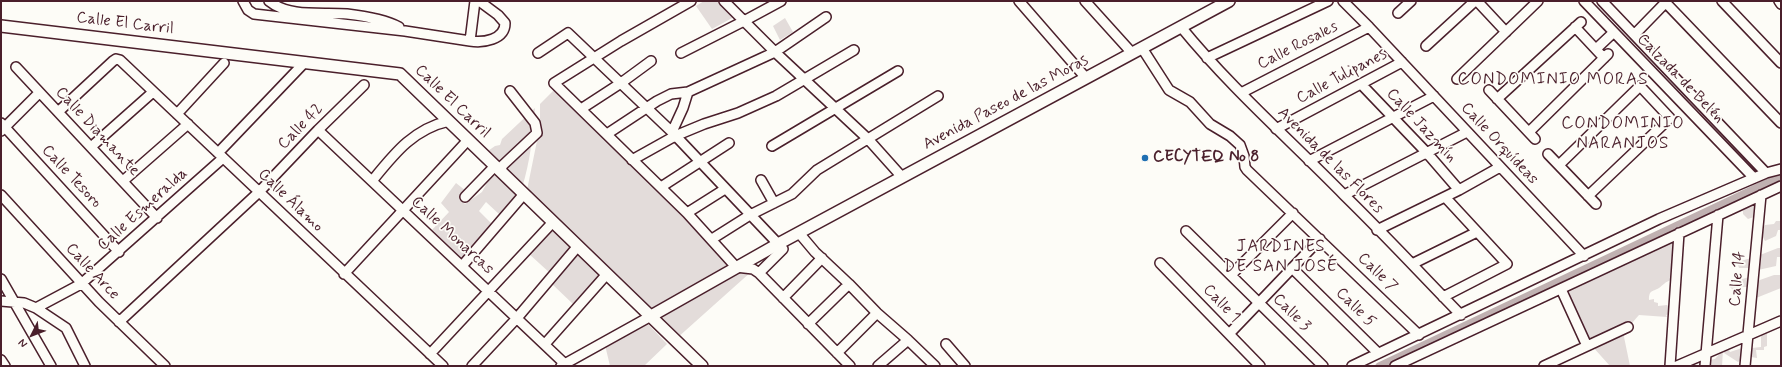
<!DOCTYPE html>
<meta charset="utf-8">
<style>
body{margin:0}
#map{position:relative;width:1782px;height:367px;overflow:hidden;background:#fdfcf7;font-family:Mynerve,sans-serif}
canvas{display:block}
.frame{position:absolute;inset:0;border:2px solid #4a1f2b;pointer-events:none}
.north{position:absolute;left:12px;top:315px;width:40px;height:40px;-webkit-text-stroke:3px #fdfcf7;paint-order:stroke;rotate:228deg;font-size:11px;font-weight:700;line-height:16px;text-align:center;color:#4a1f2b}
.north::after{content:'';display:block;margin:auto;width:14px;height:18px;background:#4a1f2b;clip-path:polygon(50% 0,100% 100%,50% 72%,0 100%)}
</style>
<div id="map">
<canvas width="1782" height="367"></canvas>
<div class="frame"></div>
<div class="north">N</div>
</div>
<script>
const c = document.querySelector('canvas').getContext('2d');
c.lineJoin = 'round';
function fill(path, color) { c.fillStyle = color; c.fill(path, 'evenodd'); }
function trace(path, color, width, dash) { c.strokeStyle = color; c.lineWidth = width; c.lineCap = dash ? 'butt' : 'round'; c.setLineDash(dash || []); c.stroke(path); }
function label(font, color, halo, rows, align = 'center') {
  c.font = font + ' Mynerve,sans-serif'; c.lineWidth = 3.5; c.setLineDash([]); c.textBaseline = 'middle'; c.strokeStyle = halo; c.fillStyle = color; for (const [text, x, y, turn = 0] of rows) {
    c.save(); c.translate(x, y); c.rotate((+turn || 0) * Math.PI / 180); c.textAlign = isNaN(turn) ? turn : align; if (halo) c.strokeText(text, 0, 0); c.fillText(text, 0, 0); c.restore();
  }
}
const green = new Path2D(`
 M704,1H718L734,17L712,29L696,6Z
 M785,18L793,32L780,40L773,26Z
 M556,88L599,134H606L737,266L650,314L526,195L540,126V104Z
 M535,108C533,136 530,162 522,188L485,153L495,146L500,145L502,139Z
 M493,172L518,197L500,215L486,202L479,211L493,225L462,262L431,231L449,212L441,203L456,183L466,191L459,199L465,204L482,192Z
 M1753,202L1756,203L1754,217L1748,219L1743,214V207Z
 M1776,221H1781V230H1778L1776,236L1765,241L1760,232L1765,225L1774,224Z
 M551,228L573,248L551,274L528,253Z
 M1674,239L1675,241L1671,280C1665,282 1663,285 1659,288C1652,292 1649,290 1649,300L1654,299V302L1658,303V306L1667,305L1670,308L1669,314L1666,315L1667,317L1639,315L1632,323L1589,341L1569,296L1570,289Z
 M1778,248H1781V257H1777L1776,266L1758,270L1760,255Z
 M577,252L603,276L574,305L551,283Z
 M1751,258L1749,268H1739L1738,265L1734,266V263Z
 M740,269L752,271L676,339L653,318Z
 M1774,275H1781V288L1756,298L1757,281Z
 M1749,277L1748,287H1741L1734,291L1730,287L1729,283L1732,282L1731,280L1736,281Z
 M647,323L667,344L644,366H610L605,345Z
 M1623,332L1630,366H1610L1592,346Z
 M1767,332V346L1764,347V350H1756L1757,358L1751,357L1752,348L1761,347V335Z
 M1728,348L1730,352L1742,348L1741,360L1738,362L1724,353V349Z
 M1723,350L1722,366H1708L1710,360L1715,359Z`);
const canal = new Path2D(`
 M1379,366L1781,176`);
const minor = new Path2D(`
 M243,1L248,10L254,14L405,31L470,41L475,1
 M269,1C290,18 322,12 347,14C364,16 384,19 399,27
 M691,1L621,41L554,83L687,213L736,267L753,269L759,273L850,366
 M724,1L775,52L868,139L902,177
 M1019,1L1086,78
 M1085,1L1132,53
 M1343,1L1369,27L1584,256
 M1477,1L1506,32
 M1584,1L1754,178
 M1602,1L1766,173
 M1722,1L1781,63
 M1779,1L1781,4
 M1665,2L1781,123
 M1398,13L1411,1
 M1181,27C1230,87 1289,139 1344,195C1384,234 1422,275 1461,315
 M1575,27L1604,58
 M1635,34L1667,1
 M470,41C483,43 505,40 505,23L498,15L479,1
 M1426,46L1475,1
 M1142,48L1169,90L1190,102L1210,124L1230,136L1240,145L1244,156L1245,167L1247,170L1419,335
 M1596,49L1614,32
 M538,53L568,33L672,132L783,249L759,273
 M681,53L744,21L781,1
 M1207,58L1328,1
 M16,67L157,218
 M1457,79L1538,1
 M1361,84L1427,153L1459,190
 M1489,90L1535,139
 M1241,93L1369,27
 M1497,99L1581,22
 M581,109L621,83L651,61
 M58,112L113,61L116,59L120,60L443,366
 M177,114L224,63
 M1,123L119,252
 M1276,129L1402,62
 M318,130L565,364
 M1,131L39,93
 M672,132L683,108L688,92
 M1529,132L1608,54
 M607,134L657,101L671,94L688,92L775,52L826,17
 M772,146L898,71
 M91,147L153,92
 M218,153L305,62
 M1548,154L1596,204
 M632,160L675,136L704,124L738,113L776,96L854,50
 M1309,161L1434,96
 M1559,165L1640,86L1670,118L1588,196
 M500,171L503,165L537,133L535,123L510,91
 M761,180L774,203
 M123,181L188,124
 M372,181C394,154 413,129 449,121
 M661,187L729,143
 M1,195L99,302L165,366
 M1344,195L1467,132
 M465,197L495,166
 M687,213L725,189
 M1377,230L1459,190L1500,167
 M1186,231L1323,366
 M799,233L815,252L849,284L877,313L908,340L935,366
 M712,239L750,215L792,194L817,170L938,96
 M1160,263L1260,366
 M1412,264L1477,232
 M462,266L524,194
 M1292,268L1378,353
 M344,274L468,140
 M1231,275L1293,213
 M1,279L51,366
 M1561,289L1587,346
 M1443,297L1507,264L1445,197
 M783,298L822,258
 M1,301L24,303L36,308L66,328L85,366
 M36,308L81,284L223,158
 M119,322L259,192L318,130L364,85
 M808,324L849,284
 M1229,334L1320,239
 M545,344L607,274
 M946,344L965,366
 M837,353L877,313
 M430,354L553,222
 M1,360L5,366
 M472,366L517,318L578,246
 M561,366L651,316
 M878,366L908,340
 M1352,366L1659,219L1766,173L1781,169
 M1395,366L1781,186
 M1544,366L1628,327
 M1670,366L1679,233
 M1677,366L1781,321
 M1705,366L1718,215
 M1745,366L1761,195`);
const major = new Path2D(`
 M1,26L400,74L702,366
 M651,316L778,244L1229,1`);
const markers = [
 [1145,158,4,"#1f6fb2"]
];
const streetNames = [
 ["Calle El Carril",125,24,7],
 ["Calle Rosales",1298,46,-27],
 ["Calle Tulipanes",1342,77,-28],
 ["Calzada de Belén",1680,79,46],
 ["Calle El Carril",452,102,44],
 ["Avenida Paseo de las Moras",1006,103,-28],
 ["Calle Jazmín",1421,126,47],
 ["Calle 42",301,127,-46],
 ["Calle Diamante",97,132,47],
 ["Calle Orquídeas",1499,144,47],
 ["Avenida de las Flores",1330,161,45],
 ["Calle Tesoro",71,177,47],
 ["Calle Álamo",290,201,44],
 ["Calle Esmeralda",143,210,-42],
 ["Calle Monarcas",452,236,43],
 ["Calle Arce",92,272,47],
 ["Calle 7",1377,273,44],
 ["Calle 14",1738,279,-85],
 ["Calle 1",1221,304,46],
 ["Calle 5",1355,308,45],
 ["Calle 3",1291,313,45]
];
const poiNames = [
 ["CECYTEQ No 8",1153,158]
];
const neighbourhoodNames = [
 ["CONDOMINIO MORAS",1553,80],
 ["CONDOMINIO",1623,124],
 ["NARANJOS",1623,144],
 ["JARDINES",1281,247],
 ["DE SAN JOSÉ",1281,267]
];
fill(green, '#e3dcda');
trace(canal, '#c0b1b1', 7);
trace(minor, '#4a1f2b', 12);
trace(major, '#4a1f2b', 14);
trace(minor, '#fdfcf7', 9);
trace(major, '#fdfcf7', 11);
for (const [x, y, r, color] of markers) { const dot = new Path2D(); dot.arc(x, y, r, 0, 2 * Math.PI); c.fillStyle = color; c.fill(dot); trace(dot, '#fdfcf7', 1.5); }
label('16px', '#4a1f2b', '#fdfcf7', streetNames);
label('bold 16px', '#4a1f2b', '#fdfcf7', poiNames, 'left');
c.letterSpacing = '1px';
label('17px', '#4a1f2b', '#fdfcf7', neighbourhoodNames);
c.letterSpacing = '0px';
</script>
